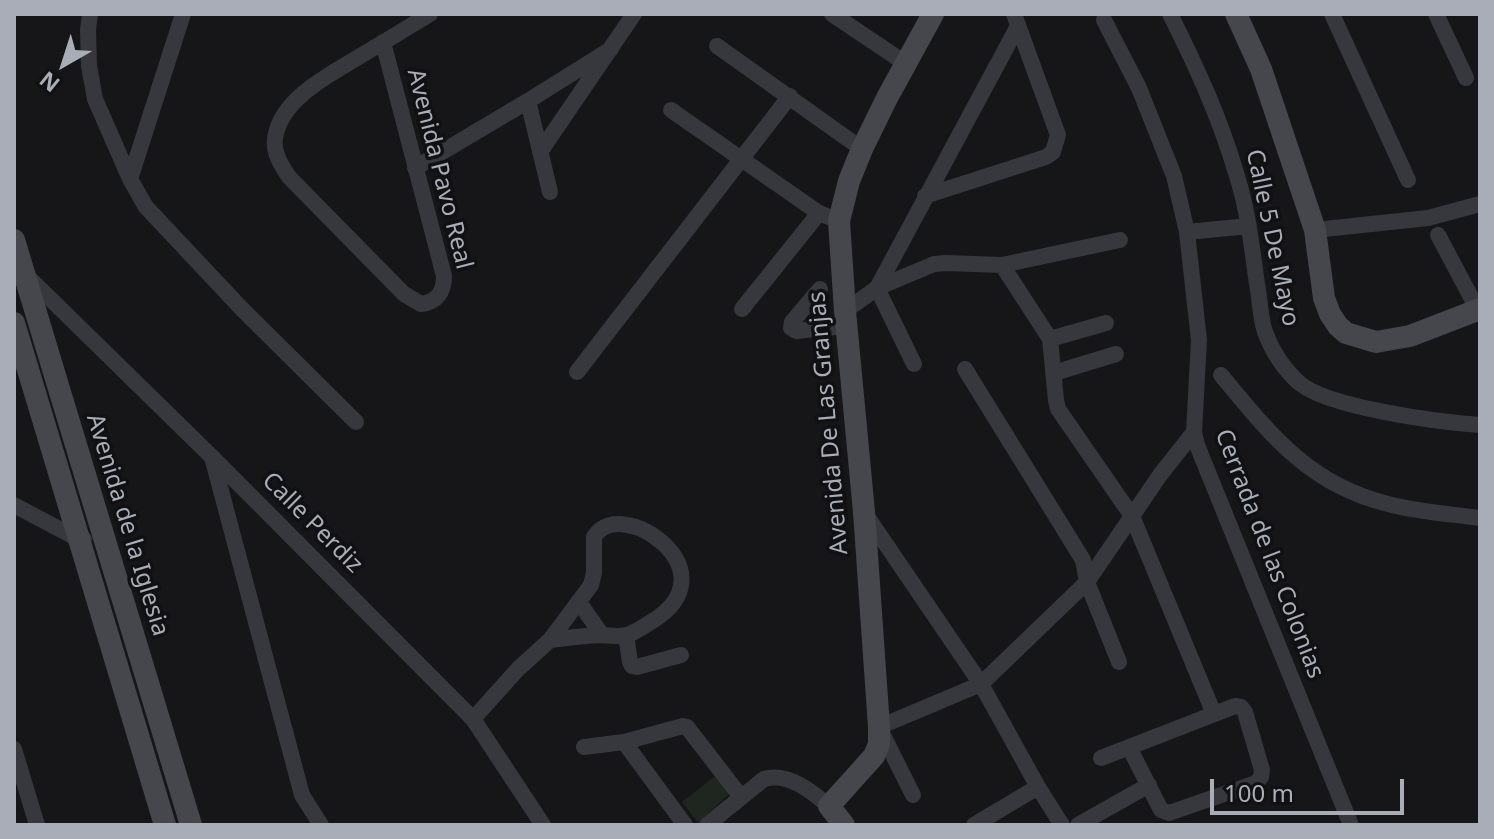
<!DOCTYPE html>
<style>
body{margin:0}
#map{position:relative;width:1494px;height:839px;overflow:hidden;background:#161618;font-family:"Noto Sans",sans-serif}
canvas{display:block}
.frame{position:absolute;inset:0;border:16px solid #a8adb8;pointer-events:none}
.north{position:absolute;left:24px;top:24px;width:80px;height:80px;-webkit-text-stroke:6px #111113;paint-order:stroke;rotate:219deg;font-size:22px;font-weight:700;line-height:32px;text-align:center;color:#a8adb8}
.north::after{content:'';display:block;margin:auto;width:28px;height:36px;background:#a8adb8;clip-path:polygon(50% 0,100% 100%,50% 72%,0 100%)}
.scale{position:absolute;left:1210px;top:779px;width:194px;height:36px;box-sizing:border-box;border:4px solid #a8adb8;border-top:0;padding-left:10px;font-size:24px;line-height:28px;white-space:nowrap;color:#a8adb8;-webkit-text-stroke:6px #111113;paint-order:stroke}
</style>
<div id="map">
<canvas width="1494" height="839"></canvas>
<div class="frame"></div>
<div class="north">N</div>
<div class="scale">100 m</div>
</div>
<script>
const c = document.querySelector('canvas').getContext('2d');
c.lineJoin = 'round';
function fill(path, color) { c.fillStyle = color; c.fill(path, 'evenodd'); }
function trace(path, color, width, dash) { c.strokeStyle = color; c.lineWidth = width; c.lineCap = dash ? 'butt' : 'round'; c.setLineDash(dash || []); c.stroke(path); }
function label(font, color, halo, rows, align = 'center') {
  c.font = font + ' "Noto Sans",sans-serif'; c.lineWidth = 7; c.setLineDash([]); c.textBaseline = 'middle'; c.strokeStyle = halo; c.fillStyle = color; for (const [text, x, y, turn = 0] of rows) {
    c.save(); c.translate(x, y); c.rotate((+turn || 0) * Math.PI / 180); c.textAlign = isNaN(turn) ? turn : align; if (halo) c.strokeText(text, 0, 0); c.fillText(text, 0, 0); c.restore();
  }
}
const green = new Path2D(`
 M719,773L732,791L698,823L682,802Z`);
const street = new Path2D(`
 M90,14L88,30L89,66L95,99L130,179L146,207L242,309L356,422
 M832,14L905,63
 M1170,14C1197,68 1220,118 1237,176C1248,211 1252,248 1257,284C1260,299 1260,317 1265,332C1272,351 1283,368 1298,382C1327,408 1440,422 1480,425
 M1332,14L1408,180
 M1436,14L1466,78
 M1104,20L1139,88L1174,176L1187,232L1199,340L1194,432L1197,445L1351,825
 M383,42L444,276C444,292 437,302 421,304L404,294L289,177C281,165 273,153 275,138C281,98 331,74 362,55C384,42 407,28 430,14
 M717,46L862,149
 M528,101L550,192
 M671,110L819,213L839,221
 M540,152L634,14
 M415,168L528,101L611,49
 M130,179L183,14
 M925,196L1046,157L1053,152L1058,135L1014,14
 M1315,230L1428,218L1480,204
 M1187,232L1249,226
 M1438,235L1480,314
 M1002,265L1050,339L1056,400L1058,409L1132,516L1214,714
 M25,274L211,456L473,719L543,825
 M820,289L792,322L791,328L796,331L846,326
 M742,309L819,213
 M845,311L877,288L934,264L946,263L1002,265L1120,240
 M1050,339L1106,323
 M914,364L877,288L1018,26
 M965,369L1083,560L1087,582L1119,662
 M577,372L790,96
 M1054,373L1116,354
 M1221,375C1270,434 1309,485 1388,504C1418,512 1450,514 1480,518
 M212,457L302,795L321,825
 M14,505L80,540L84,539
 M864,512L981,684L1038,787L1062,825
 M579,602L602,635
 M626,635L630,662L632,666L637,667L681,655
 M473,719L518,669L550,640L591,585L594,573V537C619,493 736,571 651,622C644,626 637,631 630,634C620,638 609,635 599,635C583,636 566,638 550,640
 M624,742L685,825
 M584,747L624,742L683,726L687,727L741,797
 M14,749L37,825
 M1101,758L1235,706L1241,707L1245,712L1262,770L1261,777L1256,783L1169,813L1161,810L1129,747
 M913,795L879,727L981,684L1087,582L1160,475L1194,432
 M707,825L764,779C788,772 811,791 829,806
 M974,825L1038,787
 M1078,825L1149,785`);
const secondary = new Path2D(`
 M1236,14L1261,69L1315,230L1324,298L1330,314L1338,326L1346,333L1376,342L1410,336L1480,309
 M14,240L191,825
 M14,323L165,825
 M844,825L829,806L874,756L879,744V727L864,512L845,311L839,221L849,181L862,149L887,98L933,14`);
const streetNames = [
 ["Avenida Pavo Real",439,169,76],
 ["Calle 5 De Mayo",1272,238,78],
 ["Avenida De Las Granjas",829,423,-95],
 ["Calle Perdiz",312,523,45],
 ["Avenida de la Iglesia",127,525,73],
 ["Cerrada de las Colonias",1269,554,69]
];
fill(green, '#1e261f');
trace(street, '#37383d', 16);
trace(secondary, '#45474d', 22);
label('24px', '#a8adb8', '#111113', streetNames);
</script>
